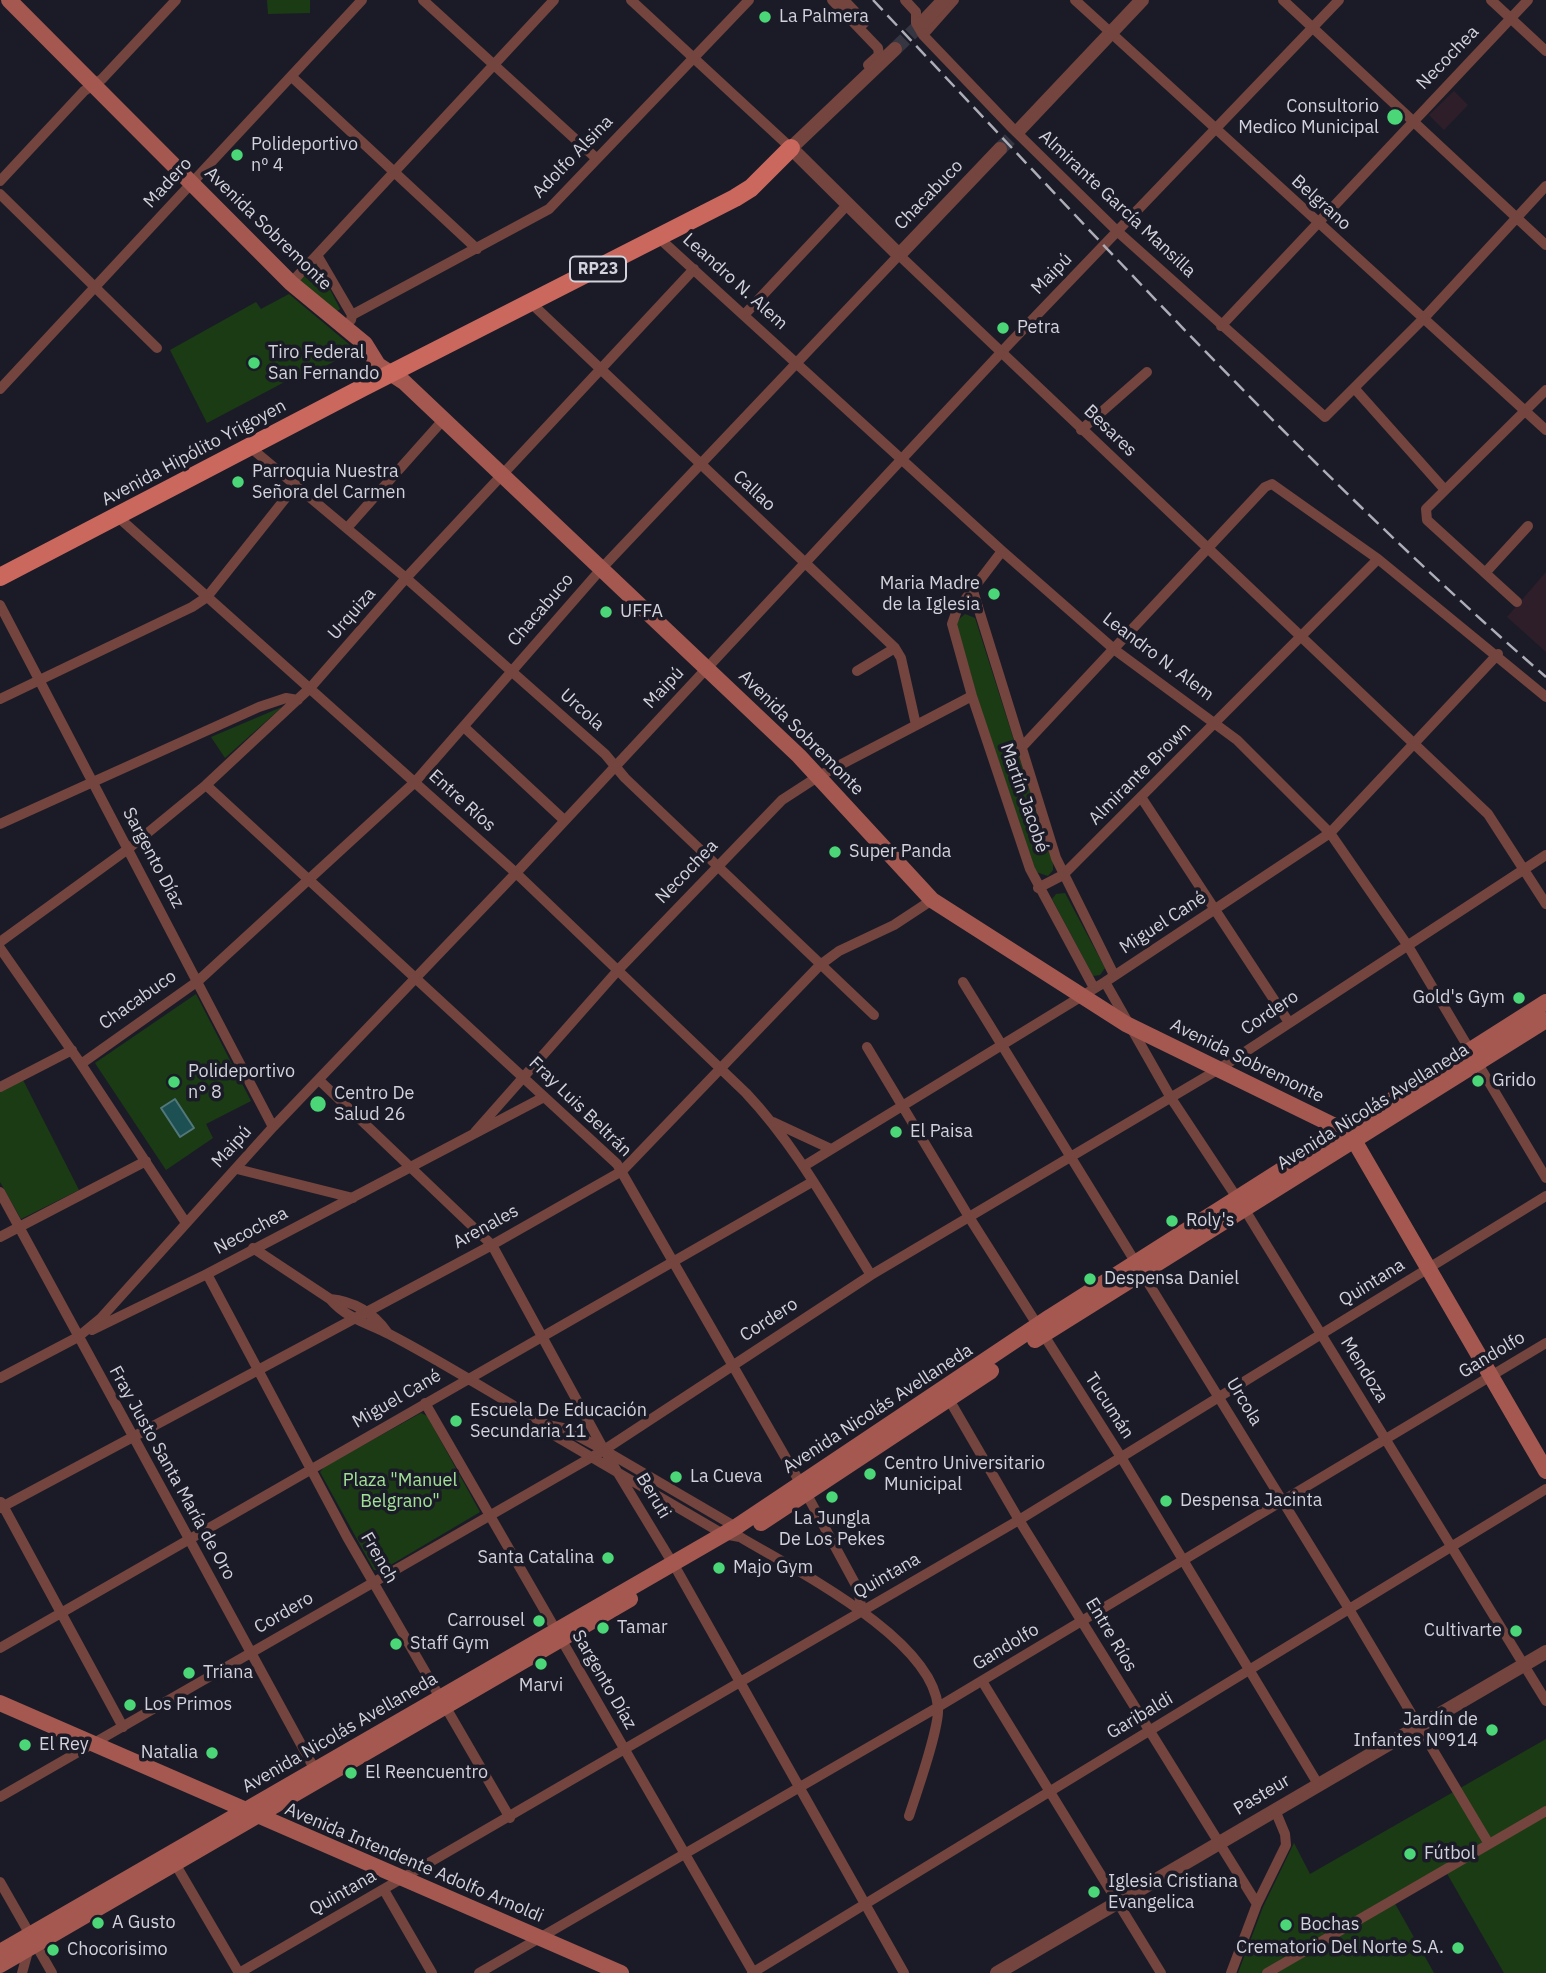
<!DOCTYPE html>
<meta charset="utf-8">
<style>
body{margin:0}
canvas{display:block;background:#1a1b27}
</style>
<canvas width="1546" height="1973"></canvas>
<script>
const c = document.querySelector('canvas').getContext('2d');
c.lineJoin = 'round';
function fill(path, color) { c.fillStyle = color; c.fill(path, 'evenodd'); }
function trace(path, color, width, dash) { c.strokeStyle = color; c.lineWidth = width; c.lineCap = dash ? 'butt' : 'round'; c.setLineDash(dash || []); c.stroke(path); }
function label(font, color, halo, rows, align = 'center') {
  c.font = font + ' "IBM Plex Sans",sans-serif'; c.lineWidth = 7; c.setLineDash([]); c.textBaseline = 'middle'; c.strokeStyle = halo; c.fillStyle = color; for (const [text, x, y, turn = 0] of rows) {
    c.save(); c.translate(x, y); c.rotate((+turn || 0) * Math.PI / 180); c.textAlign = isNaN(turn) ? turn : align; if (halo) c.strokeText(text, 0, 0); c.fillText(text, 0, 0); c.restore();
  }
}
const medical = new Path2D(`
 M1454,91L1468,105L1444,130L1429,115Z
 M1546,572V652L1507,617Z`);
const green = new Path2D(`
 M267,0H310V13L268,14Z
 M317,264L340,309L337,311L301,281V277Z
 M289,294L356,350L297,381L294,377L207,423L170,350L256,302L261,309Z
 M965,614L975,618L1053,863V870L1048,876L1036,872L978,700L956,622Z
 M282,707L225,758L211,737Z
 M1065,893L1105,968L1100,975L1093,976L1052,899L1056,894Z
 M196,994L251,1101L206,1124L213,1138L166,1170L95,1063Z
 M23,1080L79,1190L21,1219L0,1182V1092Z
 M421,1413L427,1416L480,1512L382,1570H374L320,1472L324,1467Z
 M1546,1739V1973H1504L1445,1870L1393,1900L1434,1973H1238L1263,1907L1294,1843L1310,1874Z`);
const water = new Path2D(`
 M175,1099L194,1128L180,1137L161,1108Z`);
const tertiaryTunnel = new Path2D(`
 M895,49L923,22
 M1000,149L1020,129`);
const minor = new Path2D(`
 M423,0L597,159
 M631,0L791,148
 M832,0L878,48L879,55L868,65
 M844,0L865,22L860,27
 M905,0L916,12V23L923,35L1013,129L1117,231L1325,417L1424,318L1546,186
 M1075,0L1546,430
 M1283,0L1546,245
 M1491,0L1546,51
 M923,35L954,0
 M292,77L477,249
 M0,181L84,91L102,79L176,0
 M0,194L157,348
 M659,238L1002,551L1115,650L1237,740L1330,833L1408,946L1546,1178
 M317,255L352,315L351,320
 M291,283L554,0
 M531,303L895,648L901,658L916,725
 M745,314L848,204
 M352,315L549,209L749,0
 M1221,326L1528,0
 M0,389L362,0
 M1355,389L1445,490
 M1081,430L1147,372
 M251,448L406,578L605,754L625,778L874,1015
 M118,517L516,873L746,1093C797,1147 832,1213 871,1275
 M347,528L444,419
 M1002,551L957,610L952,624L972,696L1030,869L1094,988
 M1485,573L1528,526
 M973,591L1056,858L1114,975
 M1517,602L1427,520L1426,509L1546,390
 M0,605L273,1127
 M857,671L895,648
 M0,699L192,607L207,597L296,485
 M464,727L564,820
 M1021,748L1265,487L1272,484L1378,559L1546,697
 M206,785L617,1164L806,1493L858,1589L862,1611
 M1141,797L1288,1021
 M0,824L259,707L286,698L298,700
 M1038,888L1063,875L1378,559
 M0,942L128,849L206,785L311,687L406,578L694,269
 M0,948L81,1064L186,1223
 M963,982L1349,1609L1489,1844
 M1105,982L1171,1098L1245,1210L1546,1701
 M867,1047L969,1217L1121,1457L1318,1784
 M81,1064L198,981L415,782L602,568L899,255L1488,814L1546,904
 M319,1080L492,1245L604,1450L678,1572L904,1973
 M0,1087L72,1050
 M773,1122L831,1149
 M475,1132L619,969L782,800L819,776L972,696
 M804,1166L1105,982L1330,833L1498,654
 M237,1169L353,1198
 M0,1192L315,1770
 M0,1237L146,1161
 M253,1248L330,1299C347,1319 368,1323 389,1334C443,1362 494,1395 547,1425L563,1428L604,1450L736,1527L738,1531
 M207,1274L347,1537L510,1818
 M330,1299C353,1301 374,1313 387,1332
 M92,1330L207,1274L544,1097
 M0,1378L78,1337L101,1318L273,1127L516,873L1010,343L1339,0
 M947,1396L1019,1520L1257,1904
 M425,1403L753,1972
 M547,1425L557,1437L723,1534L740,1537C795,1570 932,1638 938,1707C940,1727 916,1794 909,1816
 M1,1502L123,1727
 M0,1508L492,1245L622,1171L820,965L839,951L894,925L932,900
 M0,1648L812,1182
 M982,1681L1161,1973
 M0,1797L604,1450L871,1275L1219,1069L1546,855
 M173,1860L239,1973
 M0,1882L52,1973
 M384,1890L432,1973
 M22,1973L29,1948
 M239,1973L1019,1520L1546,1196
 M479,1973L938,1707L1546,1343
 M752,1973L1546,1489
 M1231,1973L1257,1904L1286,1845L1285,1834L1275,1810
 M1267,1973L1546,1811`);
const tertiary = new Path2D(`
 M923,22L944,0
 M895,49L791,148L899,255L1000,149
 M1020,129L1142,0
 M997,1973L1546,1652`);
const secondary = new Path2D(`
 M9,0L291,283L365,344L378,365L404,382L799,756L932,900L1126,1024L1345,1131L1355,1142L1546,1471
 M1035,1340L1546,1020
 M761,1523L991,1371
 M0,1703L621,1973
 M0,1952L736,1527L1050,1317L1546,1002
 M0,1965L630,1599`);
const primary = new Path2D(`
 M0,577L362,388L735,198L751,188L791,148`);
const rail = new Path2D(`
 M873,0C1092,232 1305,468 1546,677`);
const markers = [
 [765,17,7,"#4bd677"],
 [1395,117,9,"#4bd677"],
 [237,155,7,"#4bd677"],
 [1003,328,7,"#4bd677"],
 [254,363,7,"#4bd677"],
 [238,482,7,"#4bd677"],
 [994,594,7,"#4bd677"],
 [606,612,7,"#4bd677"],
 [835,852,7,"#4bd677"],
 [1519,998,7,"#4bd677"],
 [1478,1081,7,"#4bd677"],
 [174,1082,7,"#4bd677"],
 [318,1104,9,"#4bd677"],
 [896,1132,7,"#4bd677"],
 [1172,1221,7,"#4bd677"],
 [1090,1279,7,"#4bd677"],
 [456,1421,7,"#4bd677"],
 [870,1474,7,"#4bd677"],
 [676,1477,7,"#4bd677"],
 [832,1497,7,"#4bd677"],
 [1166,1501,7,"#4bd677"],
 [608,1558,7,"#4bd677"],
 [719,1568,7,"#4bd677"],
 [539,1621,7,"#4bd677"],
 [603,1628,7,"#4bd677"],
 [1516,1631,7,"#4bd677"],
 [396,1644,7,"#4bd677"],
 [541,1664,7,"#4bd677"],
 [189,1673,7,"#4bd677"],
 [130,1705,7,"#4bd677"],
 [1492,1730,7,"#4bd677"],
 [25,1745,7,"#4bd677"],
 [212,1753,7,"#4bd677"],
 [351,1773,7,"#4bd677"],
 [1410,1854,7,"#4bd677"],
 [1094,1892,7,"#4bd677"],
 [98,1923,7,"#4bd677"],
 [1286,1925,7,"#4bd677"],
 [1458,1948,7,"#4bd677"],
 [53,1950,7,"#4bd677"]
];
const shields = [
 [598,269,56]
];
const shieldNames = [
 ["RP23",598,269]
];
const poiNames = [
 ["La Palmera",779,17],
 ["Consultorio",1379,107,"right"],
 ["Medico Municipal",1379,128,"right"],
 ["Polideportivo",251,145],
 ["nº 4",251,166],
 ["Petra",1017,328],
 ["Tiro Federal",268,353],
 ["San Fernando",268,374],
 ["Parroquia Nuestra",252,472],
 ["Señora del Carmen",252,493],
 ["Maria Madre",980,584,"right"],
 ["de la Iglesia",980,605,"right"],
 ["UFFA",620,612],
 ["Super Panda",849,852],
 ["Gold's Gym",1505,998,"right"],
 ["Polideportivo",188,1072],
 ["n° 8",188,1093],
 ["Grido",1492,1081],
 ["Centro De",334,1094],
 ["Salud 26",334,1115],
 ["El Paisa",910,1132],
 ["Roly's",1186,1221],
 ["Despensa Daniel",1104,1279],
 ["Escuela De Educación",470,1411],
 ["Secundaria 11",470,1432],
 ["Centro Universitario",884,1464],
 ["Municipal",884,1485],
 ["La Cueva",690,1477],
 ["Despensa Jacinta",1180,1501],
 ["La Jungla",832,1519,"center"],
 ["De Los Pekes",832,1540,"center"],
 ["Santa Catalina",594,1558,"right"],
 ["Majo Gym",733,1568],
 ["Carrousel",525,1621,"right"],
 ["Tamar",617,1628],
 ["Cultivarte",1502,1631,"right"],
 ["Staff Gym",410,1644],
 ["Triana",203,1673],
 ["Marvi",541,1686,"center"],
 ["Los Primos",144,1705],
 ["Jardín de",1478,1720,"right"],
 ["Infantes Nº914",1478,1741,"right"],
 ["El Rey",39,1745],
 ["Natalia",198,1753,"right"],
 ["El Reencuentro",365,1773],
 ["Fútbol",1424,1854],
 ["Iglesia Cristiana",1108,1882],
 ["Evangelica",1108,1903],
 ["A Gusto",112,1923],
 ["Bochas",1300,1925],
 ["Crematorio Del Norte S.A.",1444,1948,"right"],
 ["Chocorisimo",67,1950]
];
const streetNames = [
 ["Necochea",1448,58,-46],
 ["Adolfo Alsina",573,157,-46],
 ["Madero",168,183,-47],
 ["Chacabuco",929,195,-46],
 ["Belgrano",1321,203,42],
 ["Almirante García Mansilla",1117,204,43],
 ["Avenida Sobremonte",268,229,44],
 ["Maipú",1052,274,-46],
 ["Leandro N. Alem",735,282,42],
 ["Besares",1110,431,44],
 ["Avenida Hipólito Yrigoyen",194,453,-28],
 ["Callao",754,491,43],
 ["Chacabuco",541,610,-49],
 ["Urquiza",352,614,-49],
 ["Leandro N. Alem",1158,657,37],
 ["Maipú",664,688,-47],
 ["Urcola",582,710,42],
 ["Avenida Sobremonte",801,733,45],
 ["Almirante Brown",1140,774,-45],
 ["Martín Jacobé",1024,798,71],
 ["Entre Ríos",462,801,42],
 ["Sargento Díaz",153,858,62],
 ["Necochea",687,872,-46],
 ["Miguel Cané",1163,923,-33],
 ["Chacabuco",138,1000,-35],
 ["Cordero",1270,1013,-34],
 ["Avenida Sobremonte",1247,1061,26],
 ["Fray Luis Beltrán",580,1107,44],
 ["Avenida Nicolás Avellaneda",1373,1107,-32],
 ["Maipú",232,1147,-48],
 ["Arenales",486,1227,-29],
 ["Necochea",251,1231,-28],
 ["Quintana",1372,1283,-32],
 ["Cordero",769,1320,-33],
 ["Gandolfo",1492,1355,-31],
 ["Mendoza",1364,1370,58],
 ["Miguel Cané",397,1399,-30],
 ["Urcola",1244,1402,59],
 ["Tucumán",1109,1406,57],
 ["Avenida Nicolás Avellaneda",878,1409,-33],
 ["Fray Justo Santa María de Oro",172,1473,61],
 ["Beruti",653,1496,59],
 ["French",379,1558,60],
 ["Quintana",887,1576,-30],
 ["Cordero",284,1613,-30],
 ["Entre Ríos",1111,1635,59],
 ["Gandolfo",1006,1647,-31],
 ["Sargento Díaz",604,1680,60],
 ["Garibaldi",1140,1716,-31],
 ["Avenida Nicolás Avellaneda",340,1733,-30],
 ["Pasteur",1262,1795,-31],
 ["Avenida Intendente Adolfo Arnoldi",414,1863,23],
 ["Quintana",343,1893,-30]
];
const parkNames = [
 ["Plaza \"Manuel",400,1481],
 ["Belgrano\"",400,1502]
];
fill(medical, '#2d1e29');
fill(green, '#1b3b14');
fill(water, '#1c5052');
trace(water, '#52777b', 2);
trace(tertiaryTunnel, '#353642', 14, [14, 7]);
trace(minor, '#74443e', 10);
trace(tertiary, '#74443e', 14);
trace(secondary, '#a55850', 16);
trace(primary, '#cb685e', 18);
trace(rail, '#acadb6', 2.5, [14, 7]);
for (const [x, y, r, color] of markers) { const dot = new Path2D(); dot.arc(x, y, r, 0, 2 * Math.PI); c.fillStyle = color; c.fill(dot); trace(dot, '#1a1b27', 2.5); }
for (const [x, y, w] of shields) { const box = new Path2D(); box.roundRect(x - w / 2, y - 12.5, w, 25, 5); c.fillStyle = '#1a1b27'; c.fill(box); trace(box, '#d1d2db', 2); }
label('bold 16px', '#d1d2db', null, shieldNames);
label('18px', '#d1d2db', '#1a1b27', poiNames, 'left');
label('18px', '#d1d2db', '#1a1b27', streetNames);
label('18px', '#a2e195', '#1a1b27', parkNames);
</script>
